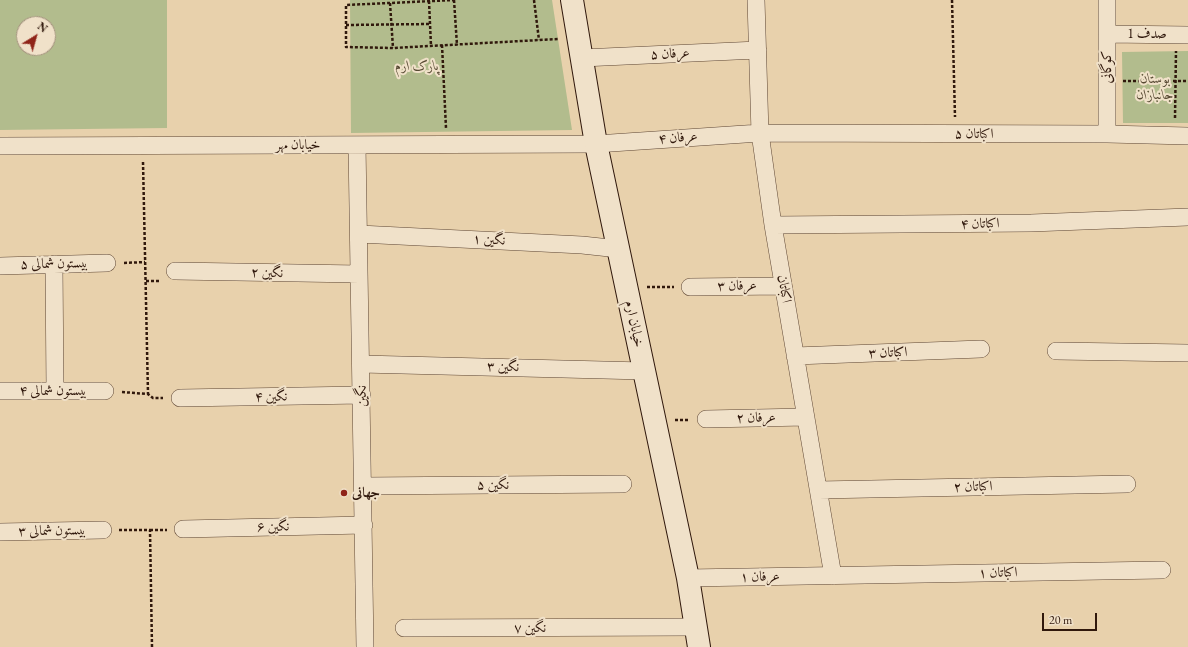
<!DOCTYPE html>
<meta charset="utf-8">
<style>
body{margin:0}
#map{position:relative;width:1188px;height:647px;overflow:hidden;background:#e8d1ac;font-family:"EB Garamond",serif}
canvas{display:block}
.north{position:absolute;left:16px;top:16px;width:40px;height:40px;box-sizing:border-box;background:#f0e1c9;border:1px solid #a3917d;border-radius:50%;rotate:37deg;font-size:11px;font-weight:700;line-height:16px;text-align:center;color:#30180c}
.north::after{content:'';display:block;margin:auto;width:14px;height:18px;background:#8f2418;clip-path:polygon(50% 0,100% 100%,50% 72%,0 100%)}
.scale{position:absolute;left:1042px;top:613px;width:55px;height:18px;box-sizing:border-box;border:2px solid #30180c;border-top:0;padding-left:5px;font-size:12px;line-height:14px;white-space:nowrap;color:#30180c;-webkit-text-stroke:3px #f0e1c9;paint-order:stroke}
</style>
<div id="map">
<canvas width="1188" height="647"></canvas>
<div class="north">N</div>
<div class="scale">20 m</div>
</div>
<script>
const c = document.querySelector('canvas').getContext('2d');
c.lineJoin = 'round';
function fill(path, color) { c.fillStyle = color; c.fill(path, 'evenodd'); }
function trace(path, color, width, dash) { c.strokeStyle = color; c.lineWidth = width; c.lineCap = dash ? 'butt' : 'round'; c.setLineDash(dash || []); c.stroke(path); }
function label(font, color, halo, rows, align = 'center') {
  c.font = font + ' "EB Garamond",Amiri,serif'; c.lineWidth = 4; c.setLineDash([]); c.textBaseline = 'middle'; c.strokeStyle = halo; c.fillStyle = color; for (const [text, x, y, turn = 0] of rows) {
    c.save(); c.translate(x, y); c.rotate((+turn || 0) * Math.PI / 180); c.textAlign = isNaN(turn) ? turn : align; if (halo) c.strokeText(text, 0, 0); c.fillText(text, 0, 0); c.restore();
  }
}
const green = new Path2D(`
 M0,0H167V128L0,130ZM24,24H48V48H24Z
 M350,0H552L572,130L351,133Z
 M1188,51V123H1123L1122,52Z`);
const path = new Path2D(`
 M454,0L457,45
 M455,0L346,5V47L393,48L558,39
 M534,0L539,40
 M952,0L955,117
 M429,1L431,46
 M390,3L393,48
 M346,25L430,24
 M442,45L446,128
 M1123,81H1188
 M1175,118L1176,51
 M143,162L148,394
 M124,263L145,262
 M146,281H161
 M647,287H674
 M122,392L148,394L153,398H163
 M675,420H690
 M119,530H150L152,647
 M150,530H167`);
const street = new Path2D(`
 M756,0L760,133L773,225L833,576
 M1107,0V134
 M1107,34L1188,35
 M582,58L758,50
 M357,145L365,647
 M0,146L596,144L760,133L1107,134L1188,136
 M773,225L1031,223L1188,217
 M359,234L582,245L619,249
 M54,264L55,391
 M0,266L107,263
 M175,271L359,274
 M690,287L783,286
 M1056,351L1188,353
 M795,356L981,349
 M361,364L644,371
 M0,391H105
 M180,398L362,395
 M706,419L806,417
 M363,486L623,484
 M819,490L1127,484
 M183,529L364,525
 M0,532L103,530
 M688,578L1162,570
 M404,628L696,627`);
const secondary = new Path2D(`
 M572,0L596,144L688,578L699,647`);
const markers = [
 [344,493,4,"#8f2418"]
];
const streetNames = [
 ["صدف 1",1147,34],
 ["عرفان ۵",670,54,-3],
 ["کوگانی",1107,67,-90],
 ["اکباتان ۵",974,134],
 ["عرفان ۴",678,138,-4],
 ["خیابان مهر",298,145],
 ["اکباتان ۴",980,224,-1],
 ["نگین ۱",489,240,3],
 ["بیستون شمالی ۵",54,264,-1],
 ["نگین ۲",267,273,1],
 ["عرفان ۳",737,286,-1],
 ["اکباتان",784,289,80],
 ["خیابان ارم",634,324,78],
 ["اکباتان ۳",888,353,-2],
 ["نگین ۳",503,367,1],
 ["بیستون شمالی ۴",53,391],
 ["نگین",362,396,-91],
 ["نگین ۴",271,397,-1],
 ["عرفان ۲",756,418,-1],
 ["نگین ۵",493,485],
 ["اکباتان ۲",973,487,-1],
 ["نگین ۶",273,527,-1],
 ["بیستون شمالی ۳",52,531,-1],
 ["اکباتان ۱",998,573,-1],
 ["عرفان ۱",760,577,-1],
 ["نگین ۷",530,628]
];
const parkNames = [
 ["پارک ارم",417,66],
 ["بوستان",1155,79],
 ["جانبازان",1155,95]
];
const poiNames = [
 ["جهانی",352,493]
];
fill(green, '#b2bc8d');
trace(street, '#5e4634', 18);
trace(secondary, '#30180c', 24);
trace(path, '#30180c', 2.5, [3, 2]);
trace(street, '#f0e1c9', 17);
trace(secondary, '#f0e1c9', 22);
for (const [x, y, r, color] of markers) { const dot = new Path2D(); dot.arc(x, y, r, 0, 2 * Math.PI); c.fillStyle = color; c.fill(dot); trace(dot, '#f0e1c9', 1.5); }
label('14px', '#30180c', '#f0e1c9', streetNames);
label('italic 14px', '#574933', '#f0e1c9', parkNames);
label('bold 14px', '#30180c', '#f0e1c9', poiNames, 'left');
</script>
